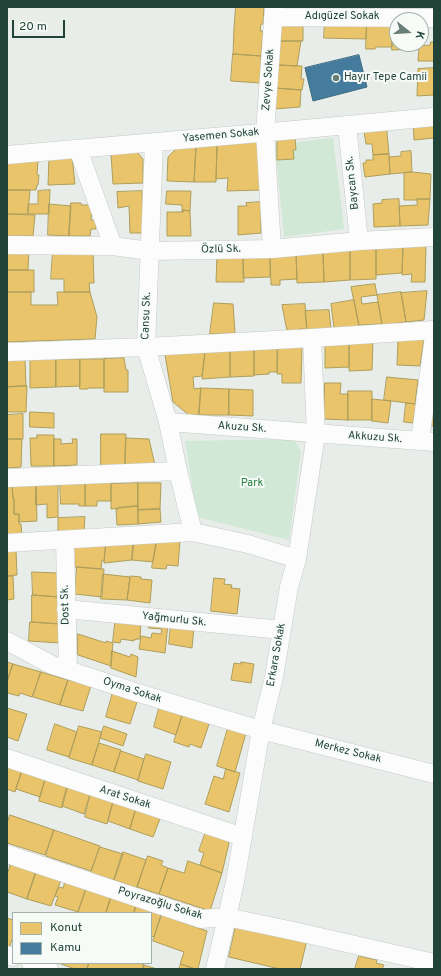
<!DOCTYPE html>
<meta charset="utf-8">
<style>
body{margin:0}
#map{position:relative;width:441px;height:976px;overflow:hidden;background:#e8edea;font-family:Overpass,sans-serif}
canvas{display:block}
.frame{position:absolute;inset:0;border:8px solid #224438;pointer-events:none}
.legend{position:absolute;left:12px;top:912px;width:140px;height:52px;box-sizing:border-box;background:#f7fbf8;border:1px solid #a2b2ab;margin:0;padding:5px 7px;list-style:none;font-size:12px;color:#224438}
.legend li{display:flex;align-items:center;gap:8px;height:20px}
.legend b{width:20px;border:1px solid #a2b2ab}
.north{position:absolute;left:389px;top:12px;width:40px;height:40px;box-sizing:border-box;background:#f7fbf8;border:1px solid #a2b2ab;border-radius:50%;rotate:107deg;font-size:11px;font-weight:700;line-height:16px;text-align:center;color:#224438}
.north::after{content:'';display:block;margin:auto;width:14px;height:18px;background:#677f76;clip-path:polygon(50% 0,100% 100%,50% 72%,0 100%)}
.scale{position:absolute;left:12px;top:20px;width:53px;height:18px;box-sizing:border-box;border:2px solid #224438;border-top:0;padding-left:5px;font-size:12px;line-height:14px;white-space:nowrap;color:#224438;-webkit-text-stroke:3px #f7fbf8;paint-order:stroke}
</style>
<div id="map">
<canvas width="441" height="976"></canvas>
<div class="frame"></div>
<ul class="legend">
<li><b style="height:11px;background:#e9c46a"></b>Konut</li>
<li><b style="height:11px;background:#457b9d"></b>Kamu</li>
</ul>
<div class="north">K</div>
<div class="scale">20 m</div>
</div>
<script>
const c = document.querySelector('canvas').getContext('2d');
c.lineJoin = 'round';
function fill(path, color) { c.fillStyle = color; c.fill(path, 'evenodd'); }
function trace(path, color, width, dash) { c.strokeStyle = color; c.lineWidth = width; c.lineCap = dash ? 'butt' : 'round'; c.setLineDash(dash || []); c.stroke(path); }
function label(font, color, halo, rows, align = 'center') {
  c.font = font + ' Overpass,sans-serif'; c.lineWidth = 4; c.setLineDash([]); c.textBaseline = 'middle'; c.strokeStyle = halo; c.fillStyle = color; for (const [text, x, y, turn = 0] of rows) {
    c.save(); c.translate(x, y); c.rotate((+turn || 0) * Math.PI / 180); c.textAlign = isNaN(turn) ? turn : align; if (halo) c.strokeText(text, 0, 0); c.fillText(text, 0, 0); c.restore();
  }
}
const green = new Path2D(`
 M333,138L344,229L284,237L275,145Z
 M294,439L301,451L289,540L197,517L185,441Z`);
const homes = new Path2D(`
 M236,7H264L263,24H261L260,31H263L261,56L233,54L234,28Z
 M281,17L303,18V41H281Z
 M325,19H367L366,39L324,38Z
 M367,19L393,20L392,47H376L375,49H366Z
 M393,21H397V44H419V49L392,50Z
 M281,41H301L297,66L277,65Z
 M431,42H434V61H418L419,46L430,45Z
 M233,54L261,56L260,83L231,81Z
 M277,65L302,66L301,79H304L302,90L275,88Z
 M434,68V95L417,96L418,69Z
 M275,88L301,90L300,107L274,109Z
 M434,118V138L414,140L413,120Z
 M386,122L389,154L373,155L372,144H366L363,125Z
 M295,138L296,150H293L294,159L277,160V140Z
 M259,142L261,190L227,191L228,178L216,179L217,145Z
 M217,145L216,182H194L196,147Z
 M196,147L194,182L167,181L168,157L176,149Z
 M411,151L412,172L390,174L389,157L401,156V152Z
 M137,152L143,159V183L113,184L111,154Z
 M389,154L390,174L365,177L363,163H366V160H373V155Z
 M72,157L75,184L48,185L49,158Z
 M38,161L37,175H39L38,185H37L36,190H7V164Z
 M412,172L431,174L430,199H417V200H404V173Z
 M7,190H30L28,214H7Z
 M50,190L49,214H28V204H38V191Z
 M142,191L143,233H130L129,206L118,208L117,192Z
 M167,191H191L190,211L183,210L182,212V205L166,204Z
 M399,199L400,226L374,227L373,204L382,203V200Z
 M417,199H430L428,225L400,226L399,206L417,205Z
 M261,202V233L238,235V206H247L246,203Z
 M71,203H81V205H92L91,220H96V229H91L90,236H69Z
 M49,204L71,206L69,236L48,235Z
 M183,210L190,211L191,236H167V212H183Z
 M7,214L35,215L33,236H7Z
 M426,245L425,282H411L412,274L402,275L403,247Z
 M403,247L402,273L376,275V248Z
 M376,248V279L350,280V249Z
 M350,249V280L324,282L323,251Z
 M7,251H29L28,270H7Z
 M53,251L93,253L94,283H89L90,292H64V279H51Z
 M323,251L324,282L297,283L296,252Z
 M296,252L297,279L280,280V285H271L270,254Z
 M270,254V277L243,278V255Z
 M243,255L244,282H216L217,256Z
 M7,270H34V292H7Z
 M375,284L377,295L361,297L362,304L378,302L382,324L359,325L351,287Z
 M427,291L424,320L406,322L401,293Z
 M7,292H31V305H58L57,292H90L97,317L95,339L7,342Z
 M401,292L406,322L382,325L377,295Z
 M354,300L359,327L334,328L331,304Z
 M214,303L233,304L235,333L210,334Z
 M305,304L307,331H306L305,329H299V331H287L282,305Z
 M329,310L331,329L307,331L305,311Z
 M424,339L420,366L397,365L398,340Z
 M373,341L372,370L349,371V343Z
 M349,343V367L325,368V345Z
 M302,347L301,383H282V374H277L278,348Z
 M277,348V372H269V374L254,375V349Z
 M230,350V377L202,379L205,352Z
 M254,350V376L230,377V351Z
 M205,352L202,376L193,377L194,389L201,388L199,415H189L173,402L165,355Z
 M124,358L126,370H128V392H104V359Z
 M56,359V387L30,388V360Z
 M56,359H80V386L56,387Z
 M80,359H104V388H88V389H80Z
 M7,360H25L26,386L7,387Z
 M387,377L418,380L415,404L384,400Z
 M325,383H341L340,394H348V420L324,419Z
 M27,386L26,412H7V387Z
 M201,388L229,389V415H199Z
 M229,389L253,390V416L229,415Z
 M348,391H372V420H348Z
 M372,399L391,401L388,423L372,421Z
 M434,402V426H430Z
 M406,403L416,404L413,423L404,422Z
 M30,412L54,413V428L30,427Z
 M23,414V439H7V415Z
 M101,434H126L125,466H101Z
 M37,435H54V466H31L30,438H37Z
 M126,438L149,439L155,465L125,466Z
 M7,439H22L21,467L7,468Z
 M54,439H61V444L73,443L72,439H77V465L54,466Z
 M36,481L37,521L19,522V514H14V499H13L12,482Z
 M36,482H58V517L47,518V504L36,505Z
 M60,482L85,483V506H79V504H61Z
 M111,482V501H97V506H85V483Z
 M138,483V506L111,509V484Z
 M138,483H161L160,509L138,510Z
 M7,484H12L13,499H14V514H19V524H21L22,536L7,537Z
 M138,506V524L117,525L116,509H118V508Z
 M160,509L161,522L138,524V510Z
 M85,517L84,531L58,534V518Z
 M134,538L132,560L104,563L106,541Z
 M134,538L157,539L153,562L132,560Z
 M157,539L180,541L178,566L167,565L166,569L152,568Z
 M106,541L104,561L102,560L101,569L75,567L74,545Z
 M16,549L17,575L7,576V550Z
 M77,567L104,569L102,597L75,594Z
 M32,572L58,573L59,597L33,595Z
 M103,574L130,577L127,600L101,599Z
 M7,576H13L14,599L7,600Z
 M131,576L141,577V579L152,580L150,603L127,600L130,577Z
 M214,578L225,579L224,584L232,585L231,588L240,589L237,614L211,611Z
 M32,595L59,597L60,624L32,622Z
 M116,615L141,619L140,639H136V640L134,639V641L121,639L120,643L113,642Z
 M150,620L168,623L165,653L139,649L141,636L151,638L152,633L161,634L162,629L149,628Z
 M30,622L60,624V643L29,641Z
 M171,623L194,627L192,648L169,644Z
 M78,634L106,643V641L113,643L111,666L78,655Z
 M112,651L130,657L131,654L138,657L136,677L111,668Z
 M7,662L13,664L7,682Z
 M241,662L254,664L251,683L231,680L234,663L241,664Z
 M13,664L41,672L32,697L20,693L19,696L7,693V682Z
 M41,672L68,680L60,705L33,697Z
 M68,680L91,686L83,711L60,705Z
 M113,692L138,699L130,724L106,717Z
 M160,705L183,713L176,735L154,727Z
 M7,708L27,714L18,741L7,737Z
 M183,713L210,721L201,748L190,744L189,747L174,742Z
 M55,724L77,732L69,757L47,750Z
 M79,726L102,732L92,765L69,758Z
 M104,726L127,734L123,746L100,738Z
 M228,728L246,733L235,772L217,766Z
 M99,743L121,750L114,772L92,765Z
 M121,751L144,759L138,780L114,772Z
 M146,754L171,762L163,789L138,781Z
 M7,759L24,765L15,792L7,789Z
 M24,765L47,773L40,797L16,789Z
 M226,769L240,773L229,812L205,804L214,776L223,779Z
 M47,773L69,780L62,808L39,801Z
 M69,780L92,788L84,814L62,806Z
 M92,787L115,795L107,824L85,817Z
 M115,795L138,802L130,829L108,821Z
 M138,802L163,811L153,837L130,829Z
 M10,815L54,830L45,855L7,843V824Z
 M208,826L232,834L228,843H229L222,873L200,865L204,853L199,851Z
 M54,830L100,846L91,871L46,856Z
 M100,847L123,854L114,880L91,873Z
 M123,852L146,860L137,888L114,880Z
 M148,856L163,861L161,865L168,868L159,894L137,887Z
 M188,861L222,873L210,911L159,894L168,868L184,873Z
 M11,863L36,872L27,899L7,892V876Z
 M36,872L61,880L51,906L27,899Z
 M65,882L86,889L78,912L55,905L58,897L55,896L59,887L63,888Z
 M86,889L111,897L106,913H78Z
 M111,897L136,906L134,913H106Z
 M136,906L161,914L154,937L151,936V913H134Z
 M162,915L207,931L198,969H195L180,964L184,952L153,941Z
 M7,918L13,920V937L9,948L7,947Z
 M237,921L308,936L300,969H280L229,957Z
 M359,956L377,960L376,963L384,965L382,969H355Z
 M61,963H89L87,969H75L61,964Z
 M89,963H140L144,965L143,969H87Z
 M181,964L195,969H179Z
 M144,965L157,969H143Z`);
const public = new Path2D(`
 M359,55L367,87L313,101L305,68Z`);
const street = new Path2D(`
 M273,17L434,18
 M347,125L359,241
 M154,142L146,347L168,422L178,471L193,532
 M78,149L113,246
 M7,155L294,130L434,117
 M7,245L113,246L149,251L272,249L359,241L434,237
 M272,249L265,132L274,7
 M7,352L146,347L312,338L434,330
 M168,422L434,442
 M420,441L434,336
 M7,478L178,471
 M65,540L68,670
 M7,543L193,532L248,544L297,559
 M66,609L282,630
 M7,641L52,665L68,670L135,692L261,730L434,774
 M7,758L243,837
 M7,854L201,919L227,917L298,932L434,963
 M7,955L13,957
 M31,963L49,969
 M215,969L235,882L261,730L274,677L289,587L297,559L316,434L312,338`);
const markers = [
 [336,78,4,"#677f76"]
];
const streetNames = [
 ["Adıgüzel Sokak",342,17],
 ["Zevye Sokak",269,80,-86],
 ["Yasemen Sokak",221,136,-5],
 ["Baycan Sk.",353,183,-96],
 ["Özlü Sk.",221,250,-1],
 ["Cansu Sk.",147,316,-88],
 ["Akuzu Sk.",242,428,4],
 ["Akkuzu Sk.",375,438,4],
 ["Dost Sk.",66,605,-91],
 ["Yağmurlu Sk.",174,620,6],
 ["Erkara Sokak",277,655,-80],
 ["Oyma Sokak",132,691,18],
 ["Merkez Sokak",348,752,14],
 ["Arat Sokak",125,798,18],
 ["Poyrazoğlu Sokak",160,904,17]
];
const poiNames = [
 ["Hayır Tepe Camii",344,78]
];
const parkNames = [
 ["Park",252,484]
];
fill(green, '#d0e8d5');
fill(homes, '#e9c46a');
trace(homes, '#ad9e5b', 1);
fill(public, '#457b9d');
trace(public, '#3a6a7f', 1);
trace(street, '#c5cac7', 19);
trace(street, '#fcfcfc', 18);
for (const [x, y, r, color] of markers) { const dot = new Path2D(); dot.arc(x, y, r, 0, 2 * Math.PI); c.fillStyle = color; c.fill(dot); trace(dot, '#f7fbf8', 1.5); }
label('11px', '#224438', '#f7fbf8', streetNames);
label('11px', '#224438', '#f7fbf8', poiNames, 'left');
label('11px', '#278042', '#f7fbf8', parkNames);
</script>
